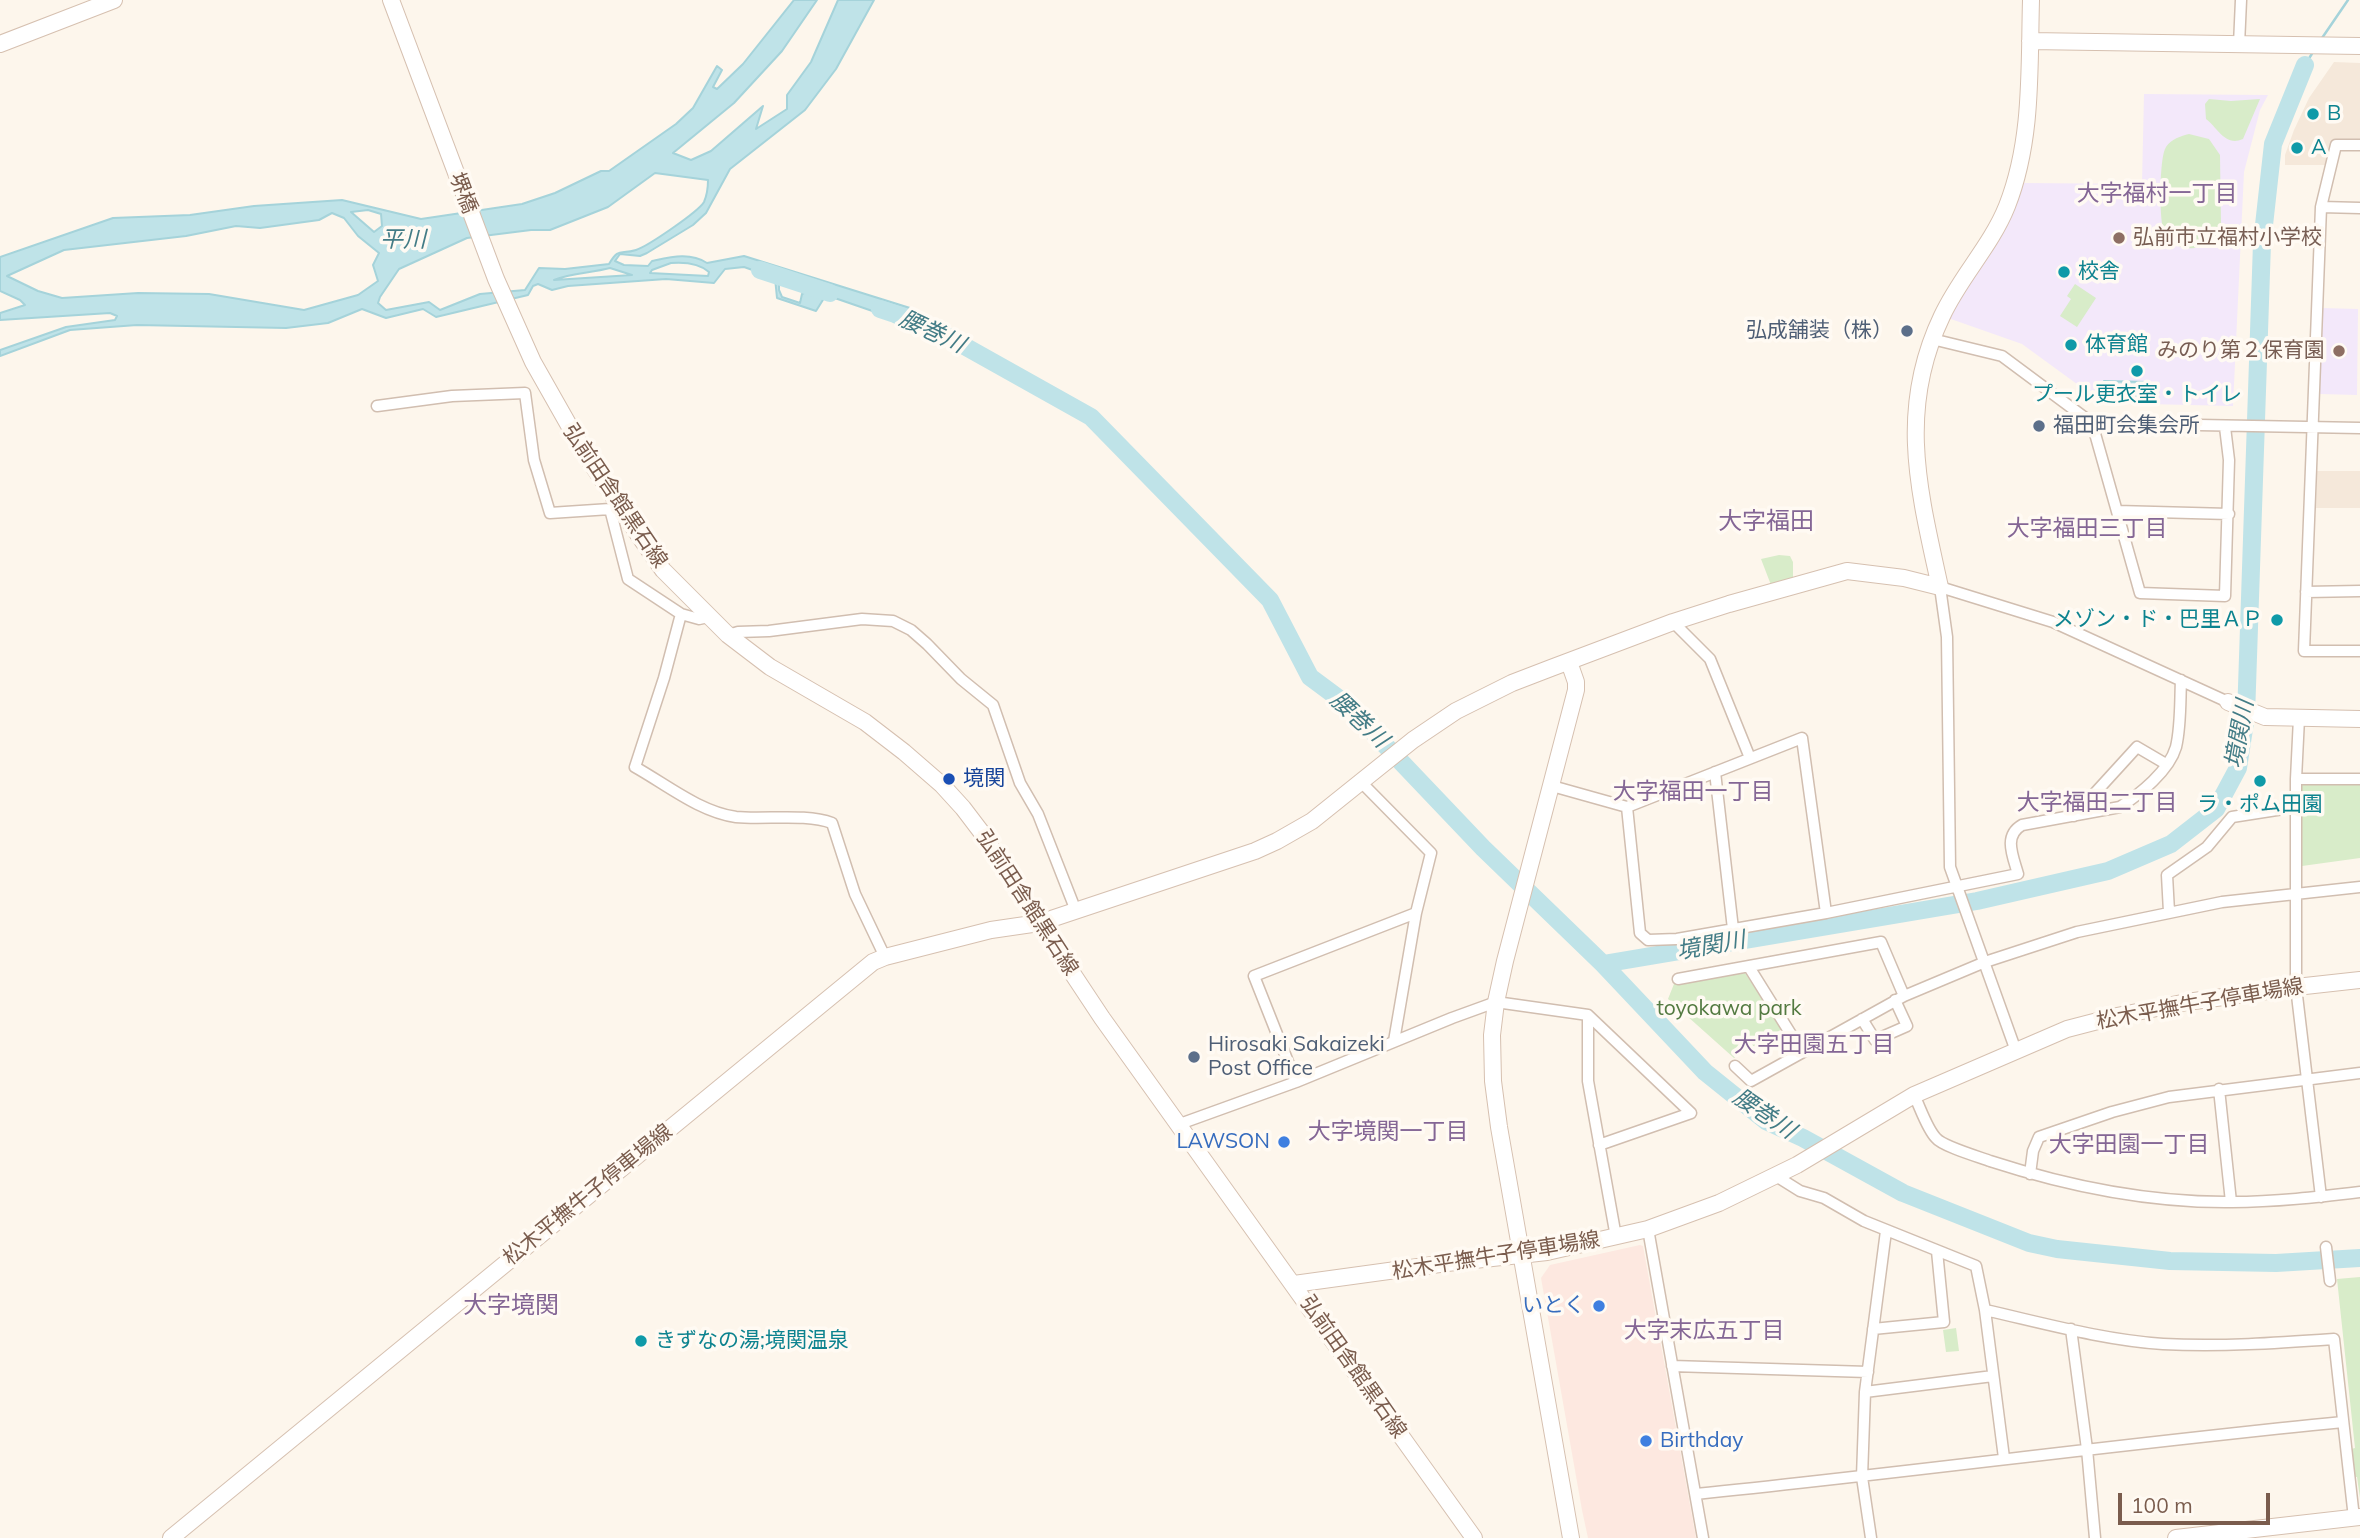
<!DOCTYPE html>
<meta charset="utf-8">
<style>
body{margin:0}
#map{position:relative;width:2360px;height:1538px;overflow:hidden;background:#fdf6ec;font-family:Mulish,sans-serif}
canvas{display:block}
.scale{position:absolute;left:2118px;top:1493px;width:152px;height:32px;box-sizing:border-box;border:4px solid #7a5c4d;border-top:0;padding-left:9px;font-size:21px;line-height:24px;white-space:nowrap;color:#7a5c4d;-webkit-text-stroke:5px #fffaf3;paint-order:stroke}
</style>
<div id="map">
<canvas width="2360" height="1538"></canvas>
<div class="scale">100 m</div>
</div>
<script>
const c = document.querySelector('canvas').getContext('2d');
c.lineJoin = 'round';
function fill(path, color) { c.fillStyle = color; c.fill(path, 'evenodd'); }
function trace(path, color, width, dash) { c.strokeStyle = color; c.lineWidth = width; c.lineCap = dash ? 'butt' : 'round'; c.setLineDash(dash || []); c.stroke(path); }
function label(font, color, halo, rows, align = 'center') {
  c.font = font + ' Mulish,"Noto Sans JP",sans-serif'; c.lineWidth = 7; c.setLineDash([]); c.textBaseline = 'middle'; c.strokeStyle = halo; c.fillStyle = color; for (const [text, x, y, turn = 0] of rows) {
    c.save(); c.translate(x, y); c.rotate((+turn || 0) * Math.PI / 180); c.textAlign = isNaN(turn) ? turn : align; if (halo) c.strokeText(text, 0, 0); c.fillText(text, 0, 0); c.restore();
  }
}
const residential = new Path2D(`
 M2334,62L2360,63V139H2333L2325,165H2285V155L2294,130L2309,98Z
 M2317,471H2360V508H2316Z`);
const commercial = new Path2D(`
 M1640,1245L1643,1246L1696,1538H1588L1582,1510L1541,1278L1550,1265Z`);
const education = new Path2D(`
 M2144,94L2268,95L2260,110L2244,172L2233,406L2103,403L2022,344L1948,318L1984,262L2012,213L2024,183L2142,184Z
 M2321,308L2358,309L2357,395L2320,394Z`);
const green = new Path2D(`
 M2209,99L2231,101L2260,99L2243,139C2225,147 2218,128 2206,119L2205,104Z
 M2189,134L2209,139L2220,155L2221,225C2214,251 2177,258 2164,232C2159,221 2159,157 2166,147C2171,139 2181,136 2189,134Z
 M2075,284L2096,298L2077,327L2060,316L2071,299L2067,296Z
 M1779,555L1790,556L1793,562V580L1771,585L1761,559Z
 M2360,782V858L2302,866L2301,786L2304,783Z
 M1745,973L1782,1029L1734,1058L1668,999L1674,984Z
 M2360,1277V1498L2357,1477H2354L2351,1449L2355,1448L2337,1279Z
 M1956,1328L1959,1351L1946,1352L1943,1330Z`);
const water = new Path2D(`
 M794,0H817L782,51L734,103L673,153L691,160L711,151L763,106L756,129L787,109V95L811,62L838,0H874L836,69L805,110L730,169L706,213L693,225L647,253L640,256L620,254L615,261L624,265L648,266L652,261C671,257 690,252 707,263L744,256L910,308L895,323L884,315L826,295L816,311L777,298L775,278L744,267L725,269L714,283L666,279L568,286L552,290L538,284L533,286L528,295L436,317L423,309L386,318L362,309L328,323L286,328L137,325L70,330L0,356V350L66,327L115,320L117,316L110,313L0,320V313L25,305L20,300L0,291V257L113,218L190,215L254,206L342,200L421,219L522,204L555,193L601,171H609L676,124L693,108L717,66L722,70L713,87L717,89L743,64ZM655,173L708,180C708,187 707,195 704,202C698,212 648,246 636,250C620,255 619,247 609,264L565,269L539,268L525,290L480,294L440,310L429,302L386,310L378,303L380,297L399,269L467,238L531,230H550L608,207ZM368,210L381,214L382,226L374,232L351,212ZM332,213L344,218L358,236L379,253L373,265L378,281L358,295L304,310L209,294L138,293L62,298L38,291L7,276L64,250L186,236L236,226L260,228L319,220ZM671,263C684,262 699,263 709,272L708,276L650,273L652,270ZM610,268L632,275L554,280C571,273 591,273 610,268ZM786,275L807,282L810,290L802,294L800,303L782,297L779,290V280Z
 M2104,381L2149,382L2148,400H2103Z`);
const stream = new Path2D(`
 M2320,41L2348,0
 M2305,65L2313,52`);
const river = new Path2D(`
 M760,270L830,293
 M880,309L925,324L1091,417L1270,600L1310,677L1345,703L1483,848L1603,964L1705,1072L1766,1121L1803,1138L1903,1193L2029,1243L2057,1249L2170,1261L2276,1263L2360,1258
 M1603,964L1977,901L2108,871L2171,844L2216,809L2238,768L2246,716L2262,243L2273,144L2305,65`);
const street = new Path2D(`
 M2239,45L2241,0
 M2360,145H2336L2321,207L2304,651H2360
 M2321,207L2360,208
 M1932,339L2002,356L2092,423L2360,428
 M377,406L452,396L525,393L534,460L550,513L610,509L619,506
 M2092,423L2140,593L2225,596L2229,460L2225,427
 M610,509L628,579L681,614
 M2117,511L2229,514
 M2306,592L2360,591
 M708,617L699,619L681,614L664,678L635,767C667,785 700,812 736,817C764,820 806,813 832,823L855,894L885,957
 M1673,622L1710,659L1750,758
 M728,635L738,632L769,631L862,619L893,621L911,630L927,644L961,679L993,705L1020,783L1038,814L1076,911
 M2299,718L2296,779V987L2321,1197
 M1715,772L1733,929
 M2296,779H2360
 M1361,782L1431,853L1416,913L1394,1041
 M1552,786L1627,807L1802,738L1826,913L1677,939L1648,940L1640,933L1627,807
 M2074,816L2137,747L2166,764
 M2169,912L2167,875L2207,847L2232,817L2296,807
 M1826,913L2018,874C2013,856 2003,836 2022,825L2120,807C2140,794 2169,771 2176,747C2181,726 2180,702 2181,680
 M1749,967L1802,1052
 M1678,979L1881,942L1904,996
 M1588,1015V1081L1616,1237
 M1862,1019L1875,1040L1907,1026L1895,1000
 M2016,1051L1950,867L1947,637L1940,587L2053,622L2228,702
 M1735,1066L1751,1081L1904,996L1985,962L2077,932L2222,902L2360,887
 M1296,1082L1254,976L1416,913
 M2219,1089L2231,1202
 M1914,1095C1920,1107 1927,1129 1936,1138C1942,1146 1979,1157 1990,1161C2067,1186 2150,1203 2232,1202C2275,1202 2318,1197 2360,1192
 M1177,1125L1296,1082L1452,1018L1496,1002L1588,1015L1691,1113L1599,1145
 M2030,1174L2033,1151L2039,1137L2112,1112L2169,1097L2360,1073
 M1776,1176L1800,1191L1824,1198L1864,1221L1976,1266L1985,1310L2004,1458
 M1648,1229L1703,1538
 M2326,1247L2330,1281
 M1985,1310C2043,1323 2103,1340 2163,1344C2220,1347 2277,1343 2334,1339L2354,1518
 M1873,1329L1944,1322L1937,1251
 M2071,1329L2087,1449L2095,1538
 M1672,1366L1868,1372
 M1865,1392L1993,1376
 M1696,1494C1912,1472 2127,1443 2343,1422
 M1871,1538L1862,1477L1865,1392L1886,1231`);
const secondary = new Path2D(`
 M391,0L496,279L533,362L584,452L640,537L663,570L728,635L770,667L865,722L904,752L942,785L963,808L982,833L1039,923L1102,1018L1474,1538
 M2030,41L2360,46
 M0,44L114,0
 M1569,662L1576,682V690L1505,961L1496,1002L1492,1035L1493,1081L1499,1127L1571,1538
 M2228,702L2265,717L2360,719
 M1294,1284L1447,1263L1547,1252L1648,1229L1719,1203L1797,1165L1914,1095L2067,1029L2117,1016L2187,1002L2296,987L2360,980
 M171,1538L873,962L885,957L991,930L1039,923L1255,851L1277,841L1312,821L1413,740L1456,711L1512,683L1551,668L1673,622L1729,604L1847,571L1904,578L1940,587C1919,491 1897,410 1942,316C1960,277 1991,246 2007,206C2033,140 2029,69 2031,0
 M2176,1538L2360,1517`);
const markers = [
 [2313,114,7,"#0f9aa8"],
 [2297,148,7,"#0f9aa8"],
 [2119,238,7,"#8d6e63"],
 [2064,272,7,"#0f9aa8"],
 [1907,331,7,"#5c6f8a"],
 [2071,345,7,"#0f9aa8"],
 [2339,351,7,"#8d6e63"],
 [2137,371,7,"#0f9aa8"],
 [2039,426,7,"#5c6f8a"],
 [2277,620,7,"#0f9aa8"],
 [949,779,7,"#1a4fb4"],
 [2260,781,7,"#0f9aa8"],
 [1194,1057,7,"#5c6f8a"],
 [1284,1142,7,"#3f7fe0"],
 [1599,1306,7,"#3f7fe0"],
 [641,1341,7,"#0f9aa8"],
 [1646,1441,7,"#3f7fe0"]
];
const cultureNames = [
 ["B",2327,114],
 ["A",2311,148],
 ["校舎",2078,272],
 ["体育館",2085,345],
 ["プール更衣室・トイレ",2137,395,"center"],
 ["メゾン・ド・巴里ＡＰ",2263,620,"right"],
 ["ラ・ポム田園",2260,805,"center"],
 ["きずなの湯;境関温泉",655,1341]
];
const streetNames = [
 ["堺橋",463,193,69],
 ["弘前田舎館黒石線",615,496,56],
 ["弘前田舎館黒石線",1027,903,57],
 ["松木平撫牛子停車場線",2200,1004,-10],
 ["松木平撫牛子停車場線",588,1195,-39],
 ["松木平撫牛子停車場線",1496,1256,-9],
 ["弘前田舎館黒石線",1353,1367,55]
];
const educationNames = [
 ["弘前市立福村小学校",2133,238],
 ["みのり第２保育園",2325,351,"right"]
];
const serviceNames = [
 ["弘成舗装（株）",1893,331,"right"],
 ["福田町会集会所",2053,426],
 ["Hirosaki Sakaizeki",1208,1045],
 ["Post Office",1208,1069]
];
const transitNames = [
 ["境関",963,779]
];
const parkNames = [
 ["toyokawa park",1729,1009]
];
const shopNames = [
 ["LAWSON",1270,1142],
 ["いとく",1585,1306],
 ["Birthday",1660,1441,"left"]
];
const neighbourhoodNames = [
 ["大字福村一丁目",2157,194],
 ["大字福田三丁目",2087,529],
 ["大字福田一丁目",1693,792],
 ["大字福田二丁目",2097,803],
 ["大字田園五丁目",1814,1045],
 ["大字境関一丁目",1388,1132],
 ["大字田園一丁目",2129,1145],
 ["大字末広五丁目",1704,1331]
];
const waterNames = [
 ["平川",403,240],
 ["腰巻川",932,332,25],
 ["腰巻川",1359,720,43],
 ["境関川",2240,734,-80],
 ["境関川",1711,946,-10],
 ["腰巻川",1764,1114,34]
];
const quarterNames = [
 ["大字福田",1766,522],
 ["大字境関",511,1306]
];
fill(residential, '#f5e8da');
fill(commercial, '#fde8e0');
fill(education, '#f3e8fa');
fill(green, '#d8ecc9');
fill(water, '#bfe3e8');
trace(water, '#a5d3da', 2);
trace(stream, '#a5d3da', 2.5);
trace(river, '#bfe3e8', 18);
trace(street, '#d1beb0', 13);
trace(secondary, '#d6c0b0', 18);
trace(street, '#fff', 10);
trace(secondary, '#fff', 16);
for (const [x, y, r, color] of markers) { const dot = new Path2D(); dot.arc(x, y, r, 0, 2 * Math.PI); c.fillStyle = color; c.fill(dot); trace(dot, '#fffaf3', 2.5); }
label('21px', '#0d838f', '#fffaf3', cultureNames, 'left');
label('21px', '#7a5c4d', '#fffaf3', streetNames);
label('21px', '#785e54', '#fffaf3', educationNames, 'left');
label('21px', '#4e5e75', '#fffaf3', serviceNames, 'left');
label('21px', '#164399', '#fffaf3', transitNames, 'left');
label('21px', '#537a41', '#fffaf3', parkNames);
label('21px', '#366cbe', '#fffaf3', shopNames, 'right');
label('23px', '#846695', '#fffaf3', neighbourhoodNames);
label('italic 23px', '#437c86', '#fffaf3', waterNames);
label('24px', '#846695', '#fffaf3', quarterNames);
</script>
